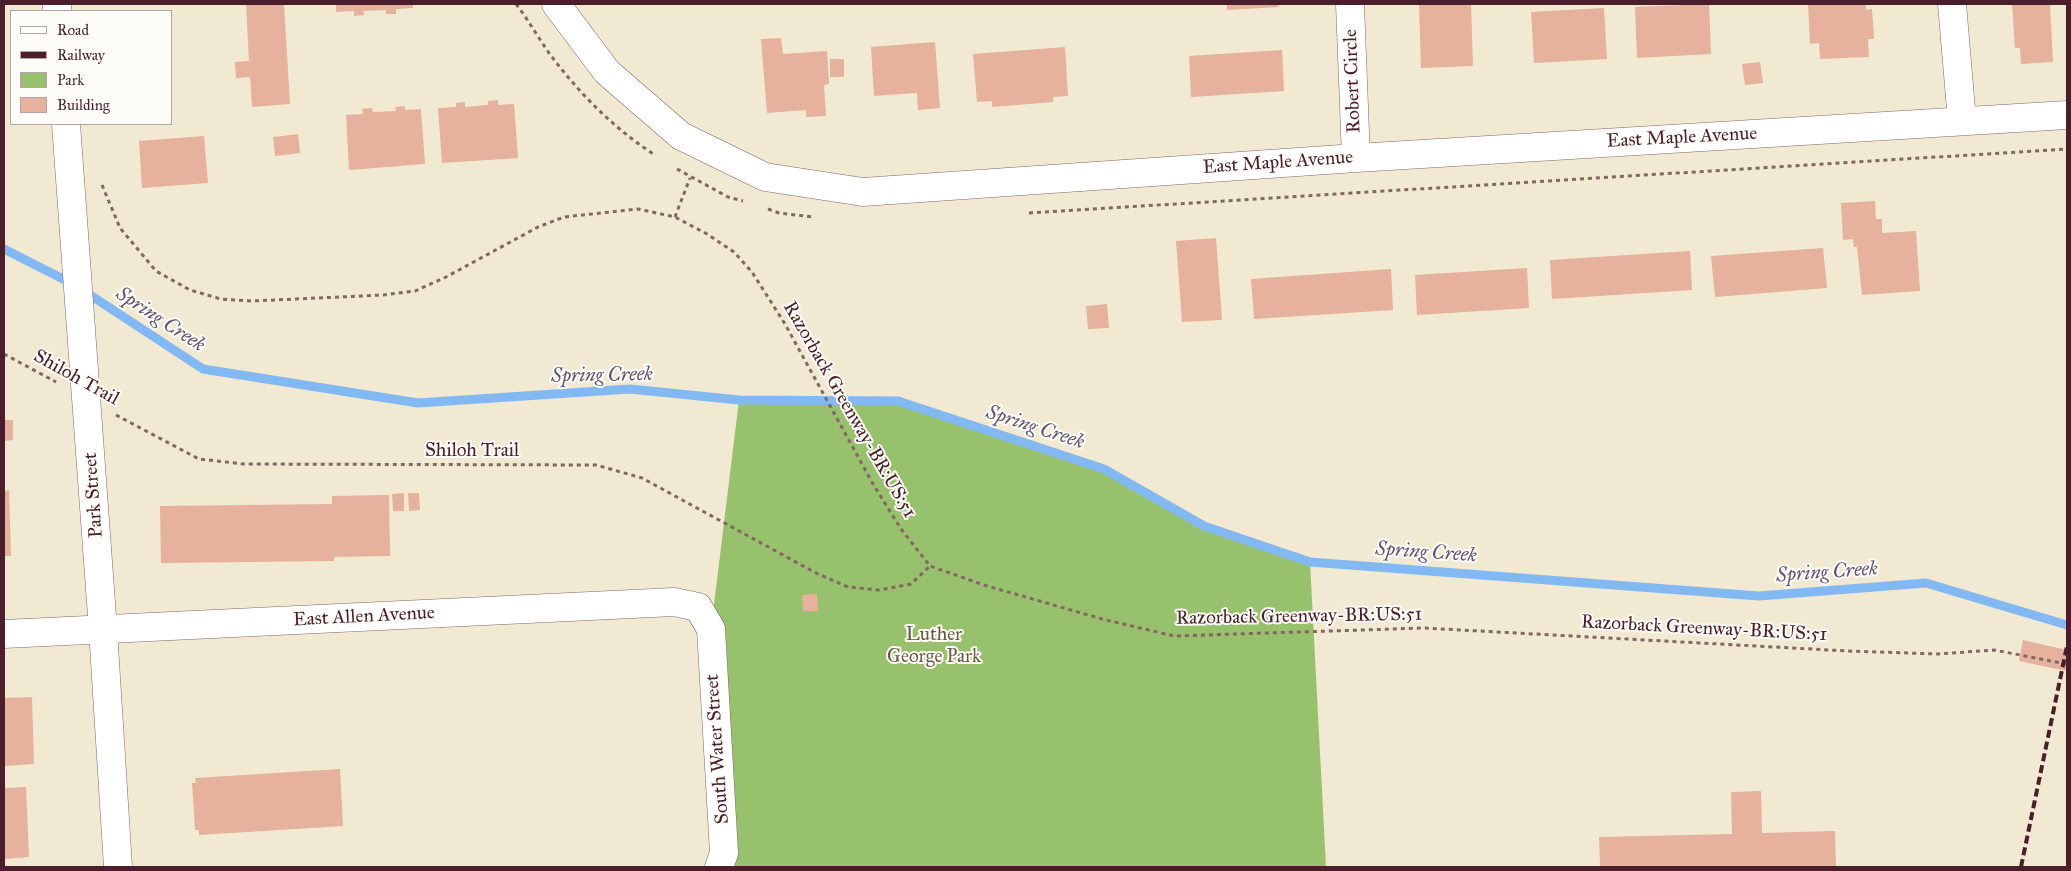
<!DOCTYPE html>
<style>
body{margin:0}
#map{position:relative;width:2071px;height:871px;overflow:hidden;background:#f1e9d1;font-family:"IM FELL Great Primer",serif}
canvas{display:block}
.frame{position:absolute;inset:0;border:5px solid #4a1f2b;pointer-events:none}
.legend{position:absolute;left:10px;top:10px;width:162px;height:115px;box-sizing:border-box;background:#fdfcf7;border:1px solid #b5a4a5;margin:0;padding:6px 9px;list-style:none;font-size:15px;color:#4a1f2b}
.legend li{display:flex;align-items:center;gap:10px;height:25px}
.legend b{width:25px;border:1px solid #b5a4a5}
</style>
<div id="map">
<canvas width="2071" height="871"></canvas>
<div class="frame"></div>
<ul class="legend">
<li><b style="height:6px;background:#fff"></b>Road</li>
<li><b style="height:6px;background:#4a1f2b"></b>Railway</li>
<li><b style="height:14px;background:#98c16d"></b>Park</li>
<li><b style="height:14px;background:#e6b19d"></b>Building</li>
</ul>
</div>
<script>
const c = document.querySelector('canvas').getContext('2d');
c.lineJoin = 'round';
function fill(path, color) { c.fillStyle = color; c.fill(path, 'evenodd'); }
function trace(path, color, width, dash) { c.strokeStyle = color; c.lineWidth = width; c.lineCap = dash ? 'butt' : 'round'; c.setLineDash(dash || []); c.stroke(path); }
function label(font, color, halo, rows, align = 'center') {
  c.font = font + ' "IM FELL Great Primer",serif'; c.lineWidth = 4; c.setLineDash([]); c.textBaseline = 'middle'; c.strokeStyle = halo; c.fillStyle = color; for (const [text, x, y, turn = 0] of rows) {
    c.save(); c.translate(x, y); c.rotate((+turn || 0) * Math.PI / 180); c.textAlign = isNaN(turn) ? turn : align; if (halo) c.strokeText(text, 0, 0); c.fillText(text, 0, 0); c.restore();
  }
}
const green = new Path2D(`
 M739,400L898,401L1104,469L1204,526L1310,562L1326,867H719L711,629Z`);
const stream = new Path2D(`
 M4,249L73,284
 M84,291L203,369L418,403L630,389L739,400L898,401L1104,469L1204,526L1310,562L1759,596L1926,583L2067,625`);
const building = new Path2D(`
 M246,4H284L290,104L252,107L250,77L236,78L235,62L249,61Z
 M336,4H413V8L396,9V14H386V10L363,11L364,15L354,16V11L336,12Z
 M1227,4H1278L1279,7L1227,10Z
 M1419,4H1471L1473,66L1421,68Z
 M1709,4L1711,54L1637,58L1635,7Z
 M1808,4H1866V10L1872,9L1874,39H1868L1869,57L1820,59L1819,43L1810,44Z
 M2012,4H2050L2053,62L2021,64L2020,48H2015Z
 M1604,8L1607,59L1534,63L1531,12Z
 M781,38L783,54L827,51L829,84L824,85L826,116L806,117V110L767,113L761,39Z
 M935,42L940,108L918,110L917,93L874,96L871,47Z
 M1065,47L1068,96L1053,97V102L992,107V101L977,102L973,54Z
 M1282,50L1284,91L1191,97L1189,56Z
 M830,59H844V77H830Z
 M1760,62L1763,83L1745,85L1742,64Z
 M498,100V105L514,104L518,158L442,163L438,108L456,107V103L465,102V107L488,105V101Z
 M405,106V110L421,109L425,164L349,170L346,115L363,114L362,109L372,108L373,112L396,111L395,107Z
 M298,134L300,153L275,156L273,137Z
 M204,136L208,183L142,188L139,141Z
 M1875,201L1876,219H1882V233L1916,231L1920,291L1862,295L1857,247H1854L1853,239L1843,240L1841,203Z
 M1216,238L1222,320L1182,322L1176,241Z
 M1823,248L1827,288L1715,297L1711,256Z
 M1690,251L1692,290L1552,299L1550,260Z
 M1527,268L1529,308L1417,315L1415,275Z
 M1391,269L1393,310L1254,319L1251,279Z
 M1107,304L1109,328L1088,329L1086,306Z
 M4,420H13V440L4,441Z
 M9,490L11,556H4V491Z
 M404,493V511H393L392,494Z
 M408,493H419L420,510L409,511Z
 M389,495L390,556L334,557V561L161,563L160,506L332,504V496Z
 M817,594L818,611H803L802,595Z
 M2023,640L2067,650V671L2019,661Z
 M32,697L34,764L4,766V698Z
 M340,769L343,826L199,835V830H195L192,783H196L195,778Z
 M26,787L29,857L4,859V788Z
 M1761,791L1762,833L1835,831L1836,867H1600L1599,837L1732,834L1731,792Z`);
const path = new Path2D(`
 M516,4C530,22 541,43 555,61C583,97 616,130 655,155
 M677,169L728,197L743,201
 M102,185L120,228L156,271L190,290L221,299L252,301L383,295L415,291L446,277L538,227L564,217L638,209L675,217L707,234L734,252L752,272L785,324L873,484L901,529L930,566L984,585L1102,619L1174,636L1424,628L1848,651L1938,654L1994,650L2067,664
 M768,209L779,213L813,217
 M1029,213L2067,149
 M675,217L690,178
 M4,354L56,382
 M116,415L199,459L244,464L596,465L642,478L816,573L848,587L879,590L911,584L930,566`);
const street = new Path2D(`
 M556,4L607,72L681,136L765,177L863,192L1356,158L2067,115
 M1350,4L1356,158
 M1952,4L1962,121
 M4,634L674,602L698,607L711,629L724,853L719,867`);
const secondary = new Path2D(`
 M57,4V11
 M66,124L103,630L118,867`);
const rail = new Path2D(`
 M2021,867L2067,646`);
const streetNames = [
 ["Robert Circle",1353,81,-92],
 ["East Maple Avenue",1682,138,-3],
 ["East Maple Avenue",1278,163,-4],
 ["Shiloh Trail",76,378,29],
 ["Razorback Greenway-BR:US:51",849,410,60],
 ["Shiloh Trail",472,451],
 ["Park Street",94,495,-94],
 ["East Allen Avenue",364,617,-3],
 ["Razorback Greenway-BR:US:51",1299,617,-1],
 ["Razorback Greenway-BR:US:51",1704,629,3],
 ["South Water Street",718,749,-94]
];
const parkNames = [
 ["Luther",934,635],
 ["George Park",934,657]
];
const waterNames = [
 ["Spring Creek",160,320,33],
 ["Spring Creek",602,376,-1],
 ["Spring Creek",1035,428,18],
 ["Spring Creek",1426,553,4],
 ["Spring Creek",1827,573,-4]
];
fill(green, '#98c16d');
trace(stream, '#83b9f2', 9);
fill(building, '#e6b19d');
trace(street, '#846665', 29);
trace(secondary, '#846665', 29);
trace(path, '#846665', 3, [4, 4]);
trace(street, '#fff', 28);
trace(secondary, '#fff', 28);
trace(rail, '#4a1f2b', 4, [8, 4]);
label('19px', '#4a1f2b', '#fdfcf7', streetNames);
label('19px', '#655842', '#fdfcf7', parkNames);
label('italic 20px', '#5e5571', '#fdfcf7', waterNames);
</script>
